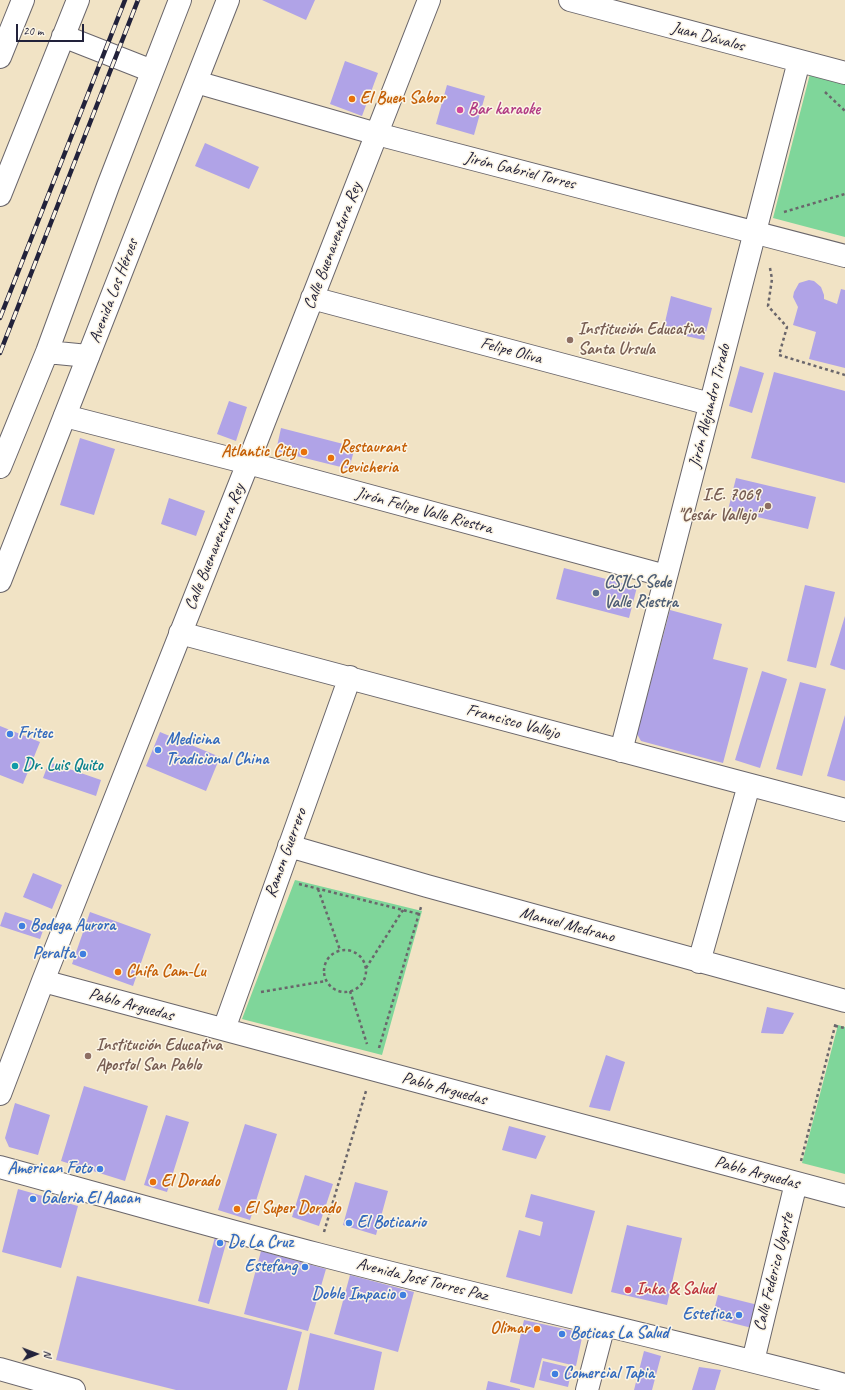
<!DOCTYPE html>
<meta charset="utf-8">
<style>
body{margin:0}
#map{position:relative;width:845px;height:1390px;overflow:hidden;background:#f1e3c5;font-family:Caveat,sans-serif}
canvas{display:block}
.north{position:absolute;left:16px;top:1334px;width:40px;height:40px;-webkit-text-stroke:3px #fcf5e5;paint-order:stroke;rotate:89deg;font-size:11px;font-weight:700;line-height:16px;text-align:center;color:#22223b}
.north::after{content:'';display:block;margin:auto;width:14px;height:18px;background:#22223b;clip-path:polygon(50% 0,100% 100%,50% 72%,0 100%)}
.scale{position:absolute;left:16px;top:24px;width:68px;height:18px;box-sizing:border-box;border:2px solid #22223b;border-top:0;padding-left:5px;font-size:12px;line-height:14px;white-space:nowrap;color:#22223b;-webkit-text-stroke:3px #fcf5e5;paint-order:stroke}
</style>
<div id="map">
<canvas width="845" height="1390"></canvas>
<div class="north">N</div>
<div class="scale">20 m</div>
</div>
<script>
const c = document.querySelector('canvas').getContext('2d');
c.lineJoin = 'round';
function fill(path, color) { c.fillStyle = color; c.fill(path, 'evenodd'); }
function trace(path, color, width, dash) { c.strokeStyle = color; c.lineWidth = width; c.lineCap = dash ? 'butt' : 'round'; c.setLineDash(dash || []); c.stroke(path); }
function label(font, color, halo, rows, align = 'center') {
  c.font = font + ' Caveat,sans-serif'; c.lineWidth = 3; c.setLineDash([]); c.textBaseline = 'middle'; c.strokeStyle = halo; c.fillStyle = color; for (const [text, x, y, turn = 0] of rows) {
    c.save(); c.translate(x, y); c.rotate((+turn || 0) * Math.PI / 180); c.textAlign = isNaN(turn) ? turn : align; if (halo) c.strokeText(text, 0, 0); c.fillText(text, 0, 0); c.restore();
  }
}
const green = new Path2D(`
 M810,74L845,83V237L773,218Z
 M295,880L422,911L382,1055L242,1019Z
 M838,1025L845,1027V1174L802,1163Z`);
const building = new Path2D(`
 M262,0H315L306,20Z
 M345,61L378,73L362,116L330,104Z
 M447,85L485,96L474,135L436,124Z
 M205,143L259,167L249,189L195,166Z
 M809,280L814,281L821,287L824,295V299L837,304L841,289L845,290V368L809,359L816,332L793,325L798,307L793,297L794,292L799,283Z
 M671,296L712,308L704,340L663,331Z
 M740,366L764,373L752,413L729,406Z
 M774,372L845,391V483L751,458Z
 M229,401L247,407L236,441L217,434Z
 M281,428L355,447L349,469L276,451Z
 M80,438L115,449L94,515L60,505Z
 M736,478L816,497L808,529L728,510Z
 M169,498L205,511L196,536L161,524Z
 M564,568L637,587L629,618L556,599Z
 M805,585L835,592L816,668L787,661Z
 M670,610L722,624L713,659L748,668L723,763L641,741L637,734Z
 M845,616V670L830,665Z
 M762,671L787,679L760,768L735,760Z
 M800,682L826,689L802,776L776,769Z
 M845,715V781L827,776Z
 M0,726L40,742L23,784L0,775Z
 M160,732L220,757L206,791L146,766Z
 M49,762L101,780L96,796L43,778Z
 M33,873L62,885L52,909L23,897Z
 M5,912L45,925L40,939L0,926Z
 M90,912L151,934L133,986L72,964Z
 M767,1007L794,1013L783,1034L761,1033Z
 M606,1055L625,1062L610,1111L589,1107Z
 M84,1086L148,1106L125,1181L61,1161Z
 M15,1103L50,1115L38,1155L9,1147L5,1138Z
 M166,1115L189,1122L167,1192L144,1185Z
 M245,1124L277,1134L250,1220L218,1210Z
 M509,1126L546,1136L536,1159L502,1150Z
 M305,1175L333,1184L319,1226L292,1217Z
 M355,1182L388,1191L376,1235L343,1225Z
 M18,1189L78,1206L61,1268L2,1252Z
 M531,1194L595,1211L572,1294L506,1277L519,1230L540,1236L543,1222L525,1217Z
 M627,1225L682,1238L667,1305L611,1292Z
 M215,1237L227,1240L209,1304L198,1301Z
 M261,1251L326,1269L308,1331L244,1314Z
 M350,1275L414,1292L398,1352L334,1334Z
 M77,1276L302,1332L287,1390H176L56,1360Z
 M718,1295L758,1305L752,1328L712,1318Z
 M524,1320L583,1333L576,1366L542,1358L534,1388L510,1382Z
 M310,1333L382,1352L374,1390H298Z
 M644,1351L661,1356L652,1390H634Z
 M543,1361L572,1368L568,1387L539,1380Z
 M699,1367L721,1370L715,1390H692Z
 M488,1381L520,1389V1390H486Z`);
const path = new Path2D(`
 M825,92L845,111
 M784,212L845,194
 M770,268L772,279L768,306L787,327L779,355L845,375
 M299,884L419,914
 M318,889L340,950
 M324 971a21 21 0 1 1 42 0a21 21 0 1 1-42 0Z
 M366,968L403,910
 M350,991L367,1044
 M261,992L326,981
 M835,1026L845,1028
 M379,1048L421,907
 M801,1161L836,1022
 M324,1232L366,1091`);
const street = new Path2D(`
 M570,0L845,73
 M312,298L710,404
 M65,416L248,463L666,576
 M180,633C402,690 623,752 845,810
 M621,751L799,61
 M289,846L427,886L845,1001
 M699,962L749,785
 M43,981L845,1196
 M224,1029L350,677
 M0,1094L43,981L248,463L429,0
 M0,1167C106,1196 211,1226 317,1254C493,1300 670,1339 845,1385
 M753,1361L796,1183
 M587,1390L604,1325`);
const secondary = new Path2D(`
 M0,57L23,0
 M196,82L377,134L845,256
 M0,581L228,0
 M0,1369L74,1390`);
const primary = new Path2D(`
 M63,36L152,71
 M0,195L78,0
 M47,352L88,356
 M0,467L47,352L108,186L180,0`);
const rail = new Path2D(`
 M0,318L125,0
 M0,353L138,0`);
const markers = [
 [352,99,4,"#e8710a"],
 [460,110,4,"#d1479c"],
 [570,340,4,"#8d6e63"],
 [304,452,4,"#e8710a"],
 [331,458,4,"#e8710a"],
 [768,506,4,"#8d6e63"],
 [596,593,4,"#5c6f8a"],
 [10,734,4,"#3f7fe0"],
 [158,750,4,"#3f7fe0"],
 [15,766,4,"#0f9aa8"],
 [22,926,4,"#3f7fe0"],
 [83,954,4,"#3f7fe0"],
 [118,972,4,"#e8710a"],
 [88,1056,4,"#8d6e63"],
 [100,1169,4,"#3f7fe0"],
 [153,1182,4,"#e8710a"],
 [33,1199,4,"#3f7fe0"],
 [237,1209,4,"#e8710a"],
 [349,1223,4,"#3f7fe0"],
 [220,1243,4,"#3f7fe0"],
 [305,1267,4,"#3f7fe0"],
 [628,1290,4,"#e0444e"],
 [403,1295,4,"#3f7fe0"],
 [739,1315,4,"#3f7fe0"],
 [537,1329,4,"#e8710a"],
 [562,1334,4,"#3f7fe0"],
 [555,1374,4,"#3f7fe0"]
];
const streetNames = [
 ["Juan Dávalos",708,37,15],
 ["Jirón Gabriel Torres",520,171,14],
 ["Calle Buenaventura Rey",333,246,-69],
 ["Avenida Los Héroes",114,291,-69],
 ["Felipe Oliva",511,351,15],
 ["Jirón Alejandro Tirado",710,406,-76],
 ["Jirón Felipe Valle Riestra",424,511,15],
 ["Calle Buenaventura Rey",215,547,-68],
 ["Francisco Vallejo",513,722,15],
 ["Ramon Guerrero",286,853,-70],
 ["Manuel Medrano",567,925,15],
 ["Pablo Arguedas",131,1005,15],
 ["Pablo Arguedas",444,1089,15],
 ["Pablo Arguedas",757,1173,15],
 ["Calle Federico Ugarte",774,1272,-76],
 ["Avenida José Torres Paz",422,1280,14]
];
const foodNames = [
 ["El Buen Sabor",360,99],
 ["Restaurant",339,448],
 ["Cevicheria",339,468],
 ["Atlantic City",296,452,"right"],
 ["Chifa Cam-Lu",126,972],
 ["El Dorado",161,1182],
 ["El Super Dorado",245,1209],
 ["Olimar",529,1329,"right"]
];
const hotelNames = [
 ["Bar karaoke",468,110]
];
const educationNames = [
 ["Institución Educativa",578,330],
 ["Santa Ursula",578,350],
 ["I.E. 7069",760,496,"right"],
 ["\"Cesár Vallejo\"",760,516,"right"],
 ["Institución Educativa",96,1046],
 ["Apostol San Pablo",96,1066]
];
const serviceNames = [
 ["CSJLS Sede",604,583],
 ["Valle Riestra",604,603]
];
const shopNames = [
 ["Fritec",18,734],
 ["Medicina",166,740],
 ["Tradicional China",166,760],
 ["Bodega Aurora",30,926],
 ["Peralta",75,954,"right"],
 ["American Foto",92,1169,"right"],
 ["Galeria El Aacan",41,1199],
 ["El Boticario",357,1223],
 ["De La Cruz",228,1243],
 ["Estefang",297,1267,"right"],
 ["Doble Impacio",395,1295,"right"],
 ["Estetica",731,1315,"right"],
 ["Boticas La Salud",570,1334],
 ["Comercial Tapia",563,1374]
];
const cultureNames = [
 ["Dr. Luis Quito",23,766]
];
const healthNames = [
 ["Inka & Salud",636,1290]
];
fill(green, '#7fd69a');
fill(building, '#b0a3e7');
trace(street, '#6a666b', 24);
trace(secondary, '#6a666b', 24);
trace(primary, '#6a666b', 24);
trace(path, '#6a666b', 2.5, [3, 3]);
trace(street, '#fff', 22);
trace(secondary, '#fff', 22);
trace(primary, '#fff', 22);
trace(rail, '#22223b', 4.5);
trace(rail, '#fcf5e5', 3, [9]);
for (const [x, y, r, color] of markers) { const dot = new Path2D(); dot.arc(x, y, r, 0, 2 * Math.PI); c.fillStyle = color; c.fill(dot); trace(dot, '#fcf5e5', 1.5); }
label('17px', '#22223b', '#fcf5e5', streetNames);
label('bold 17px', '#c56008', '#fcf5e5', foodNames, 'left');
label('bold 17px', '#b23c85', '#fcf5e5', hotelNames, 'left');
label('bold 17px', '#785e54', '#fcf5e5', educationNames, 'left');
label('bold 17px', '#4e5e75', '#fcf5e5', serviceNames, 'left');
label('bold 17px', '#366cbe', '#fcf5e5', shopNames, 'left');
label('bold 17px', '#0d838f', '#fcf5e5', cultureNames, 'left');
label('bold 17px', '#be3a42', '#fcf5e5', healthNames, 'left');
</script>
